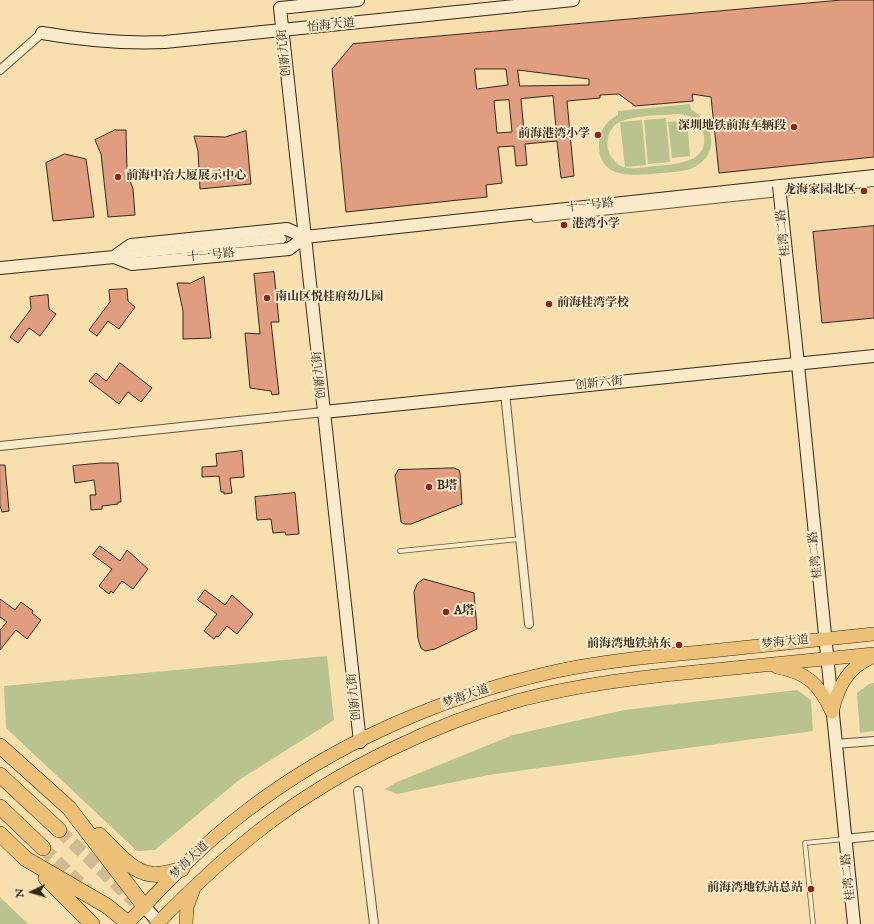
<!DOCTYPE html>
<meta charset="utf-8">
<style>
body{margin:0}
#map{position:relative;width:874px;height:924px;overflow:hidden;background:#f8dfae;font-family:"IM FELL English",serif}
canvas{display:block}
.north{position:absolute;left:12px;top:872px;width:40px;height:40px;-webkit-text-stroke:3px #faeaca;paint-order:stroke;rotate:265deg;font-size:11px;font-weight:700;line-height:16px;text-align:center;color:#33291e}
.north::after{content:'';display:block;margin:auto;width:14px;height:18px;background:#33291e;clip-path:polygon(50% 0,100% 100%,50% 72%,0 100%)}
</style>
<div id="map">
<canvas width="874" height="924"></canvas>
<div class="north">N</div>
</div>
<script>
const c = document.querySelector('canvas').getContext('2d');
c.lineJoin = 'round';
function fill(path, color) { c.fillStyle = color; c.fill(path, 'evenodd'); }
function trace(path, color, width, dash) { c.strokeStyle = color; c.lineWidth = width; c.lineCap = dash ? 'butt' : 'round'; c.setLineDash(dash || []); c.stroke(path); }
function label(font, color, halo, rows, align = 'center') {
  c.font = font + ' "IM FELL English","Noto Serif SC",serif'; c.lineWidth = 4; c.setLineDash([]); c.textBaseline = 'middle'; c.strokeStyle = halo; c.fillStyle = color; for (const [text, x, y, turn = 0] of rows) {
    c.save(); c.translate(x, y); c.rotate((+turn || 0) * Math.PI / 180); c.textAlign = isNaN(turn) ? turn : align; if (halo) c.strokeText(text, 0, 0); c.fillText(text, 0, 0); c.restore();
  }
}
const green = new Path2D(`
 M690,104L691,109C713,122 721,152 695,167C685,172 672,172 662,173C637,175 598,182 599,144C599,131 607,120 618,115V111ZM677,114C688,114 698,119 702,129C714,163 676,164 654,166C645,167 633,170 624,167C608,162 602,141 613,127C624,114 661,116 677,114Z
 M666,118L670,162L648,164L644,120Z
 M642,120L646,165L625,167L620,122Z
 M687,120L690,156L672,158L668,122Z
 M327,656L334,720L239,780L155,850L137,851L6,728L4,686Z
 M874,683V731L860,733L857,693L869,684Z
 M797,690L811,700L813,731L488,775L397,794L385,789L397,782L513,735L624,710Z
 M0,897L28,924H0Z`);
const building = new Path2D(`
 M842,0H874V157L719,173L711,97L692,94L693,101L635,106L619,94L600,95V98L567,101L574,176L561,178L557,141L525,144L527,165L516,166L514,146L498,147L502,183L486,185L487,197L346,212L332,69L353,44ZM475,69H506L508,85L477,89ZM518,70L589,79V85L520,86ZM553,96L556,128L524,131L521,99ZM509,100L512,132L497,133L494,101Z
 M115,130H126L127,172L133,189L135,215L108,217L101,154L95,140Z
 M246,131L251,184L200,189L198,151L194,136L225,137Z
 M65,154L86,159L94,217L53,221L46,163Z
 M874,226V318L822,323L813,232Z
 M274,272L279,322H271L279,394L272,395L271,391L250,388L245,333L260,334L254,274Z
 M204,277L211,338L183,339V311L177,283H190Z
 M127,289L128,301L135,307L119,329L108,321L97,336L89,330L110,302L109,290Z
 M48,295L49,309L56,314L40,336L29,328L18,343L10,337L31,309L30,297Z
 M120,363L152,388L141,402L128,392L119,404L89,381L96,373L106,381Z
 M242,451L244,477L230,478L232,493L224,494V492H221L219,476L202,477V467L217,466L216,454Z
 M101,463H118L121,502H118V504L102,506V509L91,510L90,495H96L94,480L75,483L73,466Z
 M0,465H5L9,511L2,512L0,506Z
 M454,468L459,470L460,473L462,504L411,524H404L401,522L395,476L398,470Z
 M295,493L299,534L286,535L285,532L273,533L271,519L257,520L255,497Z
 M100,546L120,561L127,550L148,569L133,589L122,581L113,593L111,591L109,594L99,586L112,569L93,555Z
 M424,579L474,593L477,629L435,649L425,651L421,648L418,639L414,592L417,584Z
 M205,590L225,605L232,595L253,614L237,634L227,626L218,637L216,636L214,639L204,631L217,614L198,600Z
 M0,599L15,610L21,602L33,611L32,613L41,620L27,639L16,630L0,650V630L7,622L0,617Z`);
const streetTunnel = new Path2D(`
 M282,239L303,238`);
const primaryTunnel = new Path2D(`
 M59,830L135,902
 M43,848L88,891`);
const lane = new Path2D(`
 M400,551L520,539
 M813,924L805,843L845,839`);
const street = new Path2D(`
 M0,70L42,33
 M536,218L874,182
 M116,256L282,239
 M505,393L529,624
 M0,446L324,412
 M835,744L874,741
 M358,791L374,924
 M845,839L874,836`);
const secondary = new Path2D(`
 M358,0L280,8L360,742
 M42,33C83,40 123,44 165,42L573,0
 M114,257L131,245L287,229L305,237L874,176
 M0,268L114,257L132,264L289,249L305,237
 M797,355L854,924
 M324,412L874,356
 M144,906L160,924`);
const primary = new Path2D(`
 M777,667C808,673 819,684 832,712
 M832,712C838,687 847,668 872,657
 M128,923C165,884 203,844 245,812C336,742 446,695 557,671C604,661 653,656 701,652C758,646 816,640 874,634
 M157,924C192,888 229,853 269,823C341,769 433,724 520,700C581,684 643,677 704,671C761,665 817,660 874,654
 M186,924L187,907L193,891`);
const highway = new Path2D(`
 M0,746L69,808L144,906
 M0,775L59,830
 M0,807L43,848
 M0,834L26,859L107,906L128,923
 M99,835C113,848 131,872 151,874C161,876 172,872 182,869
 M46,878L92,924`);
const secondaryBridge = new Path2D(`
 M779,186L797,355`);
const markers = [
 [794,127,4,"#8f2418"],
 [598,135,4,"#8f2418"],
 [118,177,4,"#8f2418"],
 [864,191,4,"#8f2418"],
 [564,225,4,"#8f2418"],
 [267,298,4,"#8f2418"],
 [549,304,4,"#8f2418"],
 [429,487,4,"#8f2418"],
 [446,612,4,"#8f2418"],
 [679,645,4,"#8f2418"],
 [811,889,4,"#8f2418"]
];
const streetNames = [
 ["怡海大道",331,26,-6],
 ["创新九街",285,53,-96],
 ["十一号路",590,206,-6],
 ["桂湾二路",784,233,-96],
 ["十一号路",211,256,-6],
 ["创新九街",320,375,-96],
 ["创新六街",599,384,-6],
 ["桂湾二路",816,555,-96],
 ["梦海大道",785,643,-6],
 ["创新九街",355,697,-96],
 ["梦海大道",466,697,-19],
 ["梦海大道",190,861,-44],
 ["桂湾二路",849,877,-96]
];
const poiNames = [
 ["深圳地铁前海车辆段",786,127,"right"],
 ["前海港湾小学",590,135,"right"],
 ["前海中冶大厦展示中心",126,177],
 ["龙海家园北区",856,191,"right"],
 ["港湾小学",572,225],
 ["南山区悦桂府幼儿园",275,298],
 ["前海桂湾学校",557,304],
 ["B塔",437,487],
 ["A塔",454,612],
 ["前海湾地铁站东",671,645,"right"],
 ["前海湾地铁站总站",803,889,"right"]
];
fill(green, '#b9c38e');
fill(building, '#e19d80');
trace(building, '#33291e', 1);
trace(streetTunnel, '#d1bb91', 8, [8, 4]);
trace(primaryTunnel, '#d1bb91', 13, [13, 6]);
trace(lane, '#645642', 5.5);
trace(street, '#645642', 10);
trace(secondary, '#33291e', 14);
trace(primary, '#33291e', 14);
trace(highway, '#33291e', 16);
trace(lane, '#faeaca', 4);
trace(street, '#faeaca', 8);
trace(secondary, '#faeaca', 12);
trace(primary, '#ecc077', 13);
trace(highway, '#ecc077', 15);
trace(secondaryBridge, '#33291e', 14, []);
trace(secondaryBridge, '#faeaca', 12);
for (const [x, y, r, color] of markers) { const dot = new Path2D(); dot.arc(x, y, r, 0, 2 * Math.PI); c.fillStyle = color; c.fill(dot); trace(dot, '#faeaca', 1.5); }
label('12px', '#33291e', '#faeaca', streetNames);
label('bold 12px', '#33291e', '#faeaca', poiNames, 'left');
</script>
